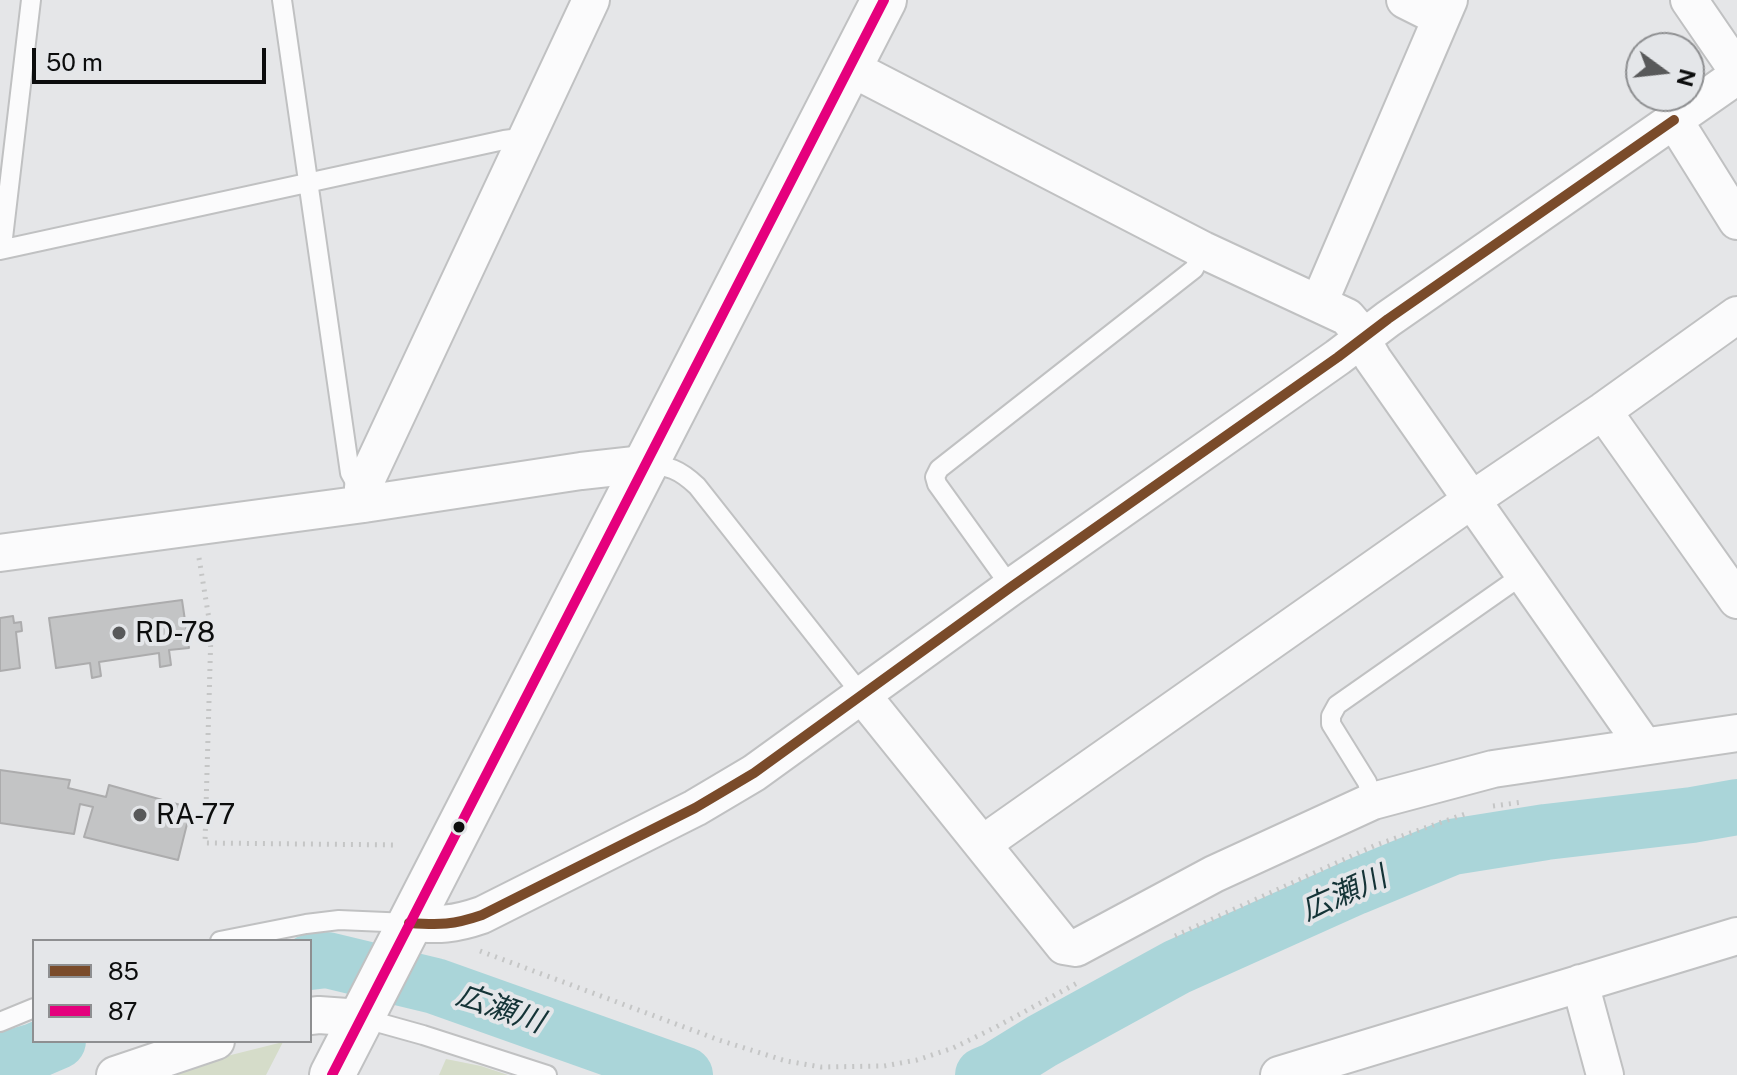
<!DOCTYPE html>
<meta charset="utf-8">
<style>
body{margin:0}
#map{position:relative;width:1737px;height:1075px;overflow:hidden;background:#e5e6e8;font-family:"Public Sans",sans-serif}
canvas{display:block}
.legend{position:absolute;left:32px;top:939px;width:280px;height:104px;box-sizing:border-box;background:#e4e6e9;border:2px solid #8e8f91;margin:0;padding:10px 14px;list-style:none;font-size:24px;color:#0c0d0d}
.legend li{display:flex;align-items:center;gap:16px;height:40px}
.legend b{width:40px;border:2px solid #8e8f91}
.north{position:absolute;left:1625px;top:32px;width:80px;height:80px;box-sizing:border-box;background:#e4e6e9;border:2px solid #8e8f91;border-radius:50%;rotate:105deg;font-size:22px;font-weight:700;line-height:32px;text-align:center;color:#0c0d0d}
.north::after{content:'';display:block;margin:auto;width:28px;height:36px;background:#58595a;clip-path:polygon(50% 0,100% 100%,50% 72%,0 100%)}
.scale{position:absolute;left:32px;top:48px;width:234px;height:36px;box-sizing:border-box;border:4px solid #0c0d0d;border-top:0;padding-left:10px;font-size:24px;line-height:28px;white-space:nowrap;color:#0c0d0d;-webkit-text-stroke:6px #e4e6e9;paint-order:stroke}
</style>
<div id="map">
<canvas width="1737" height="1075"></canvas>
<ul class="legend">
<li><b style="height:10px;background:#7a4b2a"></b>85</li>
<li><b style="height:10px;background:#e5007d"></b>87</li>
</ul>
<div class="north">N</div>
<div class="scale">50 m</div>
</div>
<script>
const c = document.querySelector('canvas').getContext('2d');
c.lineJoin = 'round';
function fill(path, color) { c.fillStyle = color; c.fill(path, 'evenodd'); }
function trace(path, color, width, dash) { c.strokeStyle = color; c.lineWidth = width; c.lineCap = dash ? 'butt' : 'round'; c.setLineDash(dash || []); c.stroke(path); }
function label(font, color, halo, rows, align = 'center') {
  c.font = font + ' "Public Sans","Noto Sans JP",sans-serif'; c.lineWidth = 8; c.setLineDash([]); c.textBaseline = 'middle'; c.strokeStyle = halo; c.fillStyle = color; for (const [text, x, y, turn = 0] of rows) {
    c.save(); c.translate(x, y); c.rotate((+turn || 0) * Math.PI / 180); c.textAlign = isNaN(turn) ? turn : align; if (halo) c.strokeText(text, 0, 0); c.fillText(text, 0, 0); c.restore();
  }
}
const green = new Path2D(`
 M283,1042L266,1075H167L215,1059Z
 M446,1059L481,1066L508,1075H439Z`);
const river = new Path2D(`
 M310,962L327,960L435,986L685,1075
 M0,1061L35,1051L58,1041
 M983,1075L995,1070L1042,1041L1177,967L1355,887L1452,847L1546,832L1692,815L1737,807`);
const building = new Path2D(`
 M182,600L189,648L169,650L171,665L160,667L159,653L99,662L101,676L92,678L90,663L56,668L49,618Z
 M13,616L14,623L21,622L22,631L16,632L20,668L0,671V618Z
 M0,770L70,780L68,788L106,797L109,785L191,808L178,860L84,837L93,807L80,804L74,834L0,823Z`);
const path = new Path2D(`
 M199,558L211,631L205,843L398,845
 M1493,806L1523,802
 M1175,936L1376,845L1468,813
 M480,951L719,1040L786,1061L821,1067L884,1066L917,1060L953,1048L996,1027L1079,982`);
const lane = new Path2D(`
 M282,0L350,473L355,482L363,487
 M4,249L3,238L31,0
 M0,250L504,140L512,139L526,143
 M645,464C669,466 679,469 697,486L862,695
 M1011,587L937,484L935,477L939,469L1194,269L1203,250
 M1373,801L1367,782L1331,724V716L1337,705L1524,574
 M220,941L306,924L339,920L409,923
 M362,1018L423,1035L547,1075
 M0,1022L34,1008`);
const street = new Path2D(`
 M1405,0L1441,18
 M1689,0L1737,70
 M849,67L1203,250L1347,317L1353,324L1373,359L1644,746
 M1737,76L1674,120L1737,221
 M1319,303L1449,0
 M1603,411L1737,600
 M364,504L363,487L591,0
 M0,553L364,504L581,471L644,464
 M862,695L1064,946L1076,948L1214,874L1373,801L1493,769L1737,733
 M984,846L998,833L1473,499L1603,411L1737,315
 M409,923C440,925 453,925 482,915L695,808L754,773L1011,587L1338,357L1388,319L1674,120
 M1580,983L1605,1075
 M310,1016L319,1015L361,1018
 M115,1075L216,1041
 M1279,1075L1737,936`);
const highway = new Path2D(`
 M332,1075L884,0`);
const bus1 = new Path2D(`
 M409,923C440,925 453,925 482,915L695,808L754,773L1011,587L1338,357L1388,319L1674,120`);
const bus2 = new Path2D(`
 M332,1075L884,0`);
const markers = [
 [119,633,8,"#58595a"],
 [140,815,8,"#58595a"],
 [459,827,7,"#0c0d0d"]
];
const poiNames = [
 ["RD-78",135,633],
 ["RA-77",156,815]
];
const waterNames = [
 ["広瀬川",1344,894,-24],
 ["広瀬川",500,1009,19]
];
fill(green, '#d5dcc9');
trace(river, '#aad5d9', 56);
fill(building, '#c3c4c5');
trace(building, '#acacad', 2);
trace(lane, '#c0c1c2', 22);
trace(street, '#c0c1c2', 40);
trace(highway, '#c0c1c2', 48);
trace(path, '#c5c6c6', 5, [2, 6]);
trace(lane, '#fbfbfc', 18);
trace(street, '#fbfbfc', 36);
trace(highway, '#fbfbfc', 44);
trace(bus1, '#7a4b2a', 10);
trace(bus2, '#e5007d', 10);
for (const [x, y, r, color] of markers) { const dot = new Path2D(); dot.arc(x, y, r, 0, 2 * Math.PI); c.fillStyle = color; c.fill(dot); trace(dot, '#e4e6e9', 3); }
label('28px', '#0c0d0d', '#e4e6e9', poiNames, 'left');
label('italic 30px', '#153437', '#e4e6e9', waterNames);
</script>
